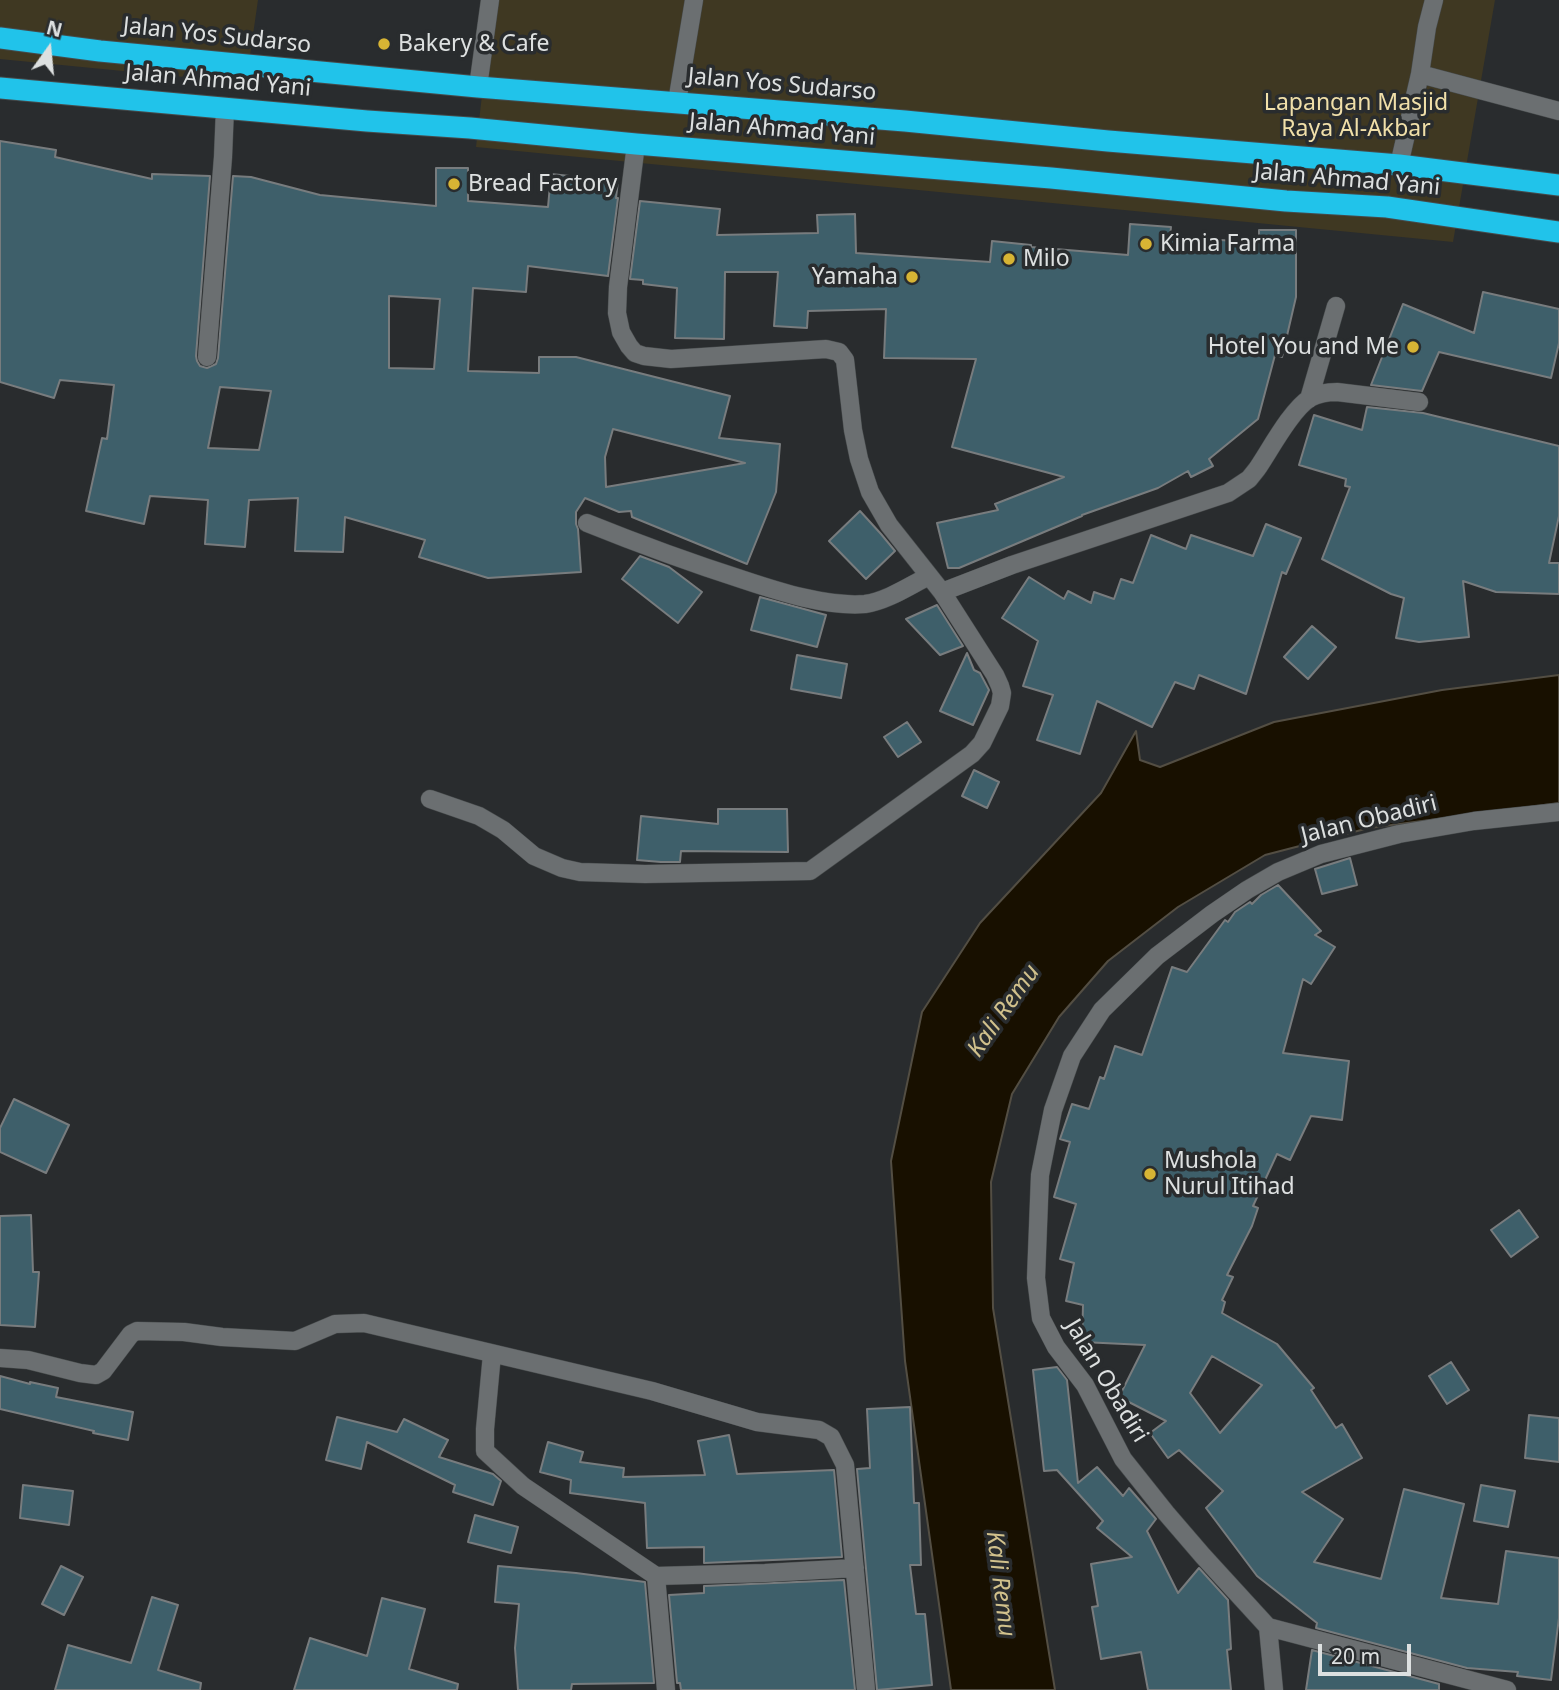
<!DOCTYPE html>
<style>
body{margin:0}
#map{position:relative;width:1559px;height:1690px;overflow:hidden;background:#292c2e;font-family:"Noto Sans",sans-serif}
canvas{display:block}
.north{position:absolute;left:14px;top:14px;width:70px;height:70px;-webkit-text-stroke:5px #292c2e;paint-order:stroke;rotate:15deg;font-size:19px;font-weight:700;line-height:28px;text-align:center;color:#dde0e0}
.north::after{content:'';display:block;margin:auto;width:24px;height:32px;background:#dde0e0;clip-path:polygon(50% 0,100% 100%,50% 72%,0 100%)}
.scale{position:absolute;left:1318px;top:1644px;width:93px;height:32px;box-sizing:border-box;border:4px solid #dde0e0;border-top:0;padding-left:9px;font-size:21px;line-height:24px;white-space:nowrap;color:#dde0e0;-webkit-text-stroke:5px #292c2e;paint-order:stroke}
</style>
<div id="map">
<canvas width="1559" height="1690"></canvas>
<div class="north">N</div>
<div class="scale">20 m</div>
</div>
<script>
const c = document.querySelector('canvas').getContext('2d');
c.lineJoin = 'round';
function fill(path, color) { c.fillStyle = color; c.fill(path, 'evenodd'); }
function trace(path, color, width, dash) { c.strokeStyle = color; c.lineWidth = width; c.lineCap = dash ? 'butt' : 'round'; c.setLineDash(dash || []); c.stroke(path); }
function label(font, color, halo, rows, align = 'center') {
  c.font = font + ' "Noto Sans",sans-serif'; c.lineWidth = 7; c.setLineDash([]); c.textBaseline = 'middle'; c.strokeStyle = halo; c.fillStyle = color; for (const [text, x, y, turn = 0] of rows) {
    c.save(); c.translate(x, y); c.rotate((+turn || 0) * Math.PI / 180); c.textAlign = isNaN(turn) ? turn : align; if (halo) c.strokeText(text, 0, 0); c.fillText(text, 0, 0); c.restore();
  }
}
const green = new Path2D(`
 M0,0H258L246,83L0,59Z
 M493,0H1495L1453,242L476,147Z`);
const water = new Path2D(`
 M1559,675V803L1369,828L1265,855L1178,907L1108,961L1059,1017L1012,1094L991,1182L993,1308L1055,1690H951L905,1361L891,1161L922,1012L980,923L1101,793L1136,731L1140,760L1160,767L1274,722L1442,690Z`);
const building = new Path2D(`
 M0,141L56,150L55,157L152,179V174L210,176L196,356L197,361L200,366L207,368L216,364L218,358L233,176L251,177L320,195L436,206V168H468V201L548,207L551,174L618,181L616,198H618L608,276L528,266L526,292L473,288L468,371L539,373V357H576L730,396L719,438L780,444L776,492L747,564L632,517L631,511L619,512L585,498L576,512V524L578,529L581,572L488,578L419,557L425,540L345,517L343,552L295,551L298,498L249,500L245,547L205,544L208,500L150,496L144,524L86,511L102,438L107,439L114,385L60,380L54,398L0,382ZM389,296L440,299L434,369L389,368ZM220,387L271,391L259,450L208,448ZM613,429L695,450L745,463L606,487L605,457Z
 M640,201L720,209L717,235L818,233L817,215L855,214L856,253L990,262L992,241L1031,245V247L1128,255L1130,224L1171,227L1170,236L1259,243V230H1296V297L1282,357L1275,355L1258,419L1209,459L1213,466L1191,477L1188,471L1158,488L1082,515V516L959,568H948L937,523L998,510L995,504L1064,477L952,447L976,359L884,358L886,309L808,311L807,328L774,326L778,272H725L724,339L675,338L677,288L643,284V280L630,279Z
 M1483,292L1559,309V343L1551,378L1439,352L1422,391L1371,385L1403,304L1474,333Z
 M1367,407L1423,413L1559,446V516L1549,563H1559V594L1496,592L1463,581L1469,637L1419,642L1396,638L1404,598L1391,594L1322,559L1350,487L1345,486L1346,479L1299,465L1314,415L1362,430Z
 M860,511L881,534L895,551L866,579L829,541Z
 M1266,524L1301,538L1286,574L1282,572L1246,694L1199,675L1194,689L1175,682L1152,727L1097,701L1080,754L1037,740L1053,695L1023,686L1038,641L1002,618L1029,577L1064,599L1068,591L1091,603L1094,592L1114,599L1121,579L1133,583L1151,535L1186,549L1191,535L1253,556Z
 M640,556L669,567L702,592L678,623L622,579Z
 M760,597L826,615L817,647L751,630Z
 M937,605L963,646L940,655L906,619Z
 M1312,626L1336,647L1308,679L1284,657Z
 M967,653L974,670L980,673L989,690L973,725L940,711Z
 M797,655L847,664L841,698L791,689Z
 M907,722L921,742L898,757L884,737Z
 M974,770L999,782L987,808L962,796Z
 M718,809H787L788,852L681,851L680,862H661L637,860L641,816L718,824Z
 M1350,858L1357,885L1322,894L1315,869Z
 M1278,885L1321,931L1315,935L1335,947L1311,984L1303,979L1283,1053L1349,1061L1342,1120L1311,1116L1290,1160L1277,1154L1253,1206L1258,1208L1252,1226L1227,1275L1233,1277L1222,1300L1225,1302L1222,1313L1277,1344L1314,1388L1311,1390L1336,1428L1342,1424L1362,1458L1302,1492L1343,1519L1314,1562L1381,1579L1404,1489L1464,1504L1441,1598L1498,1604L1506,1551L1559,1558V1618L1551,1680L1517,1676L1518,1672L1467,1668L1316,1628L1317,1623L1257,1576L1206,1508L1223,1491L1179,1450L1168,1458L1150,1433L1166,1421L1119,1397L1145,1345L1082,1342L1083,1305L1066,1301L1074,1263L1060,1259L1076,1204L1054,1197L1070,1142L1060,1139L1072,1104L1089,1109L1100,1077L1104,1079L1115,1046L1142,1055L1172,967L1187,972L1225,920L1228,922L1235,912L1250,902L1252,904L1261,895ZM1212,1356L1262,1385L1220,1433L1190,1393Z
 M14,1099L69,1125L46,1173L0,1152V1128Z
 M1519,1210L1538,1237L1511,1257L1491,1230Z
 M31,1215L33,1272H39L35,1327L0,1325V1216Z
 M1451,1362L1469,1390L1447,1404L1429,1376Z
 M1057,1367L1067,1380L1078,1483L1097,1467L1123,1496L1129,1488L1156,1519L1147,1531L1178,1593L1199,1568L1228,1600L1231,1649L1227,1650L1231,1690H1148L1141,1652L1101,1659L1092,1607L1098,1606L1091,1564L1132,1557L1097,1528L1103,1521L1057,1470L1044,1471L1033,1370Z
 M0,1376L30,1384V1382L58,1388L56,1397L133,1412L128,1440L93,1433L94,1431L0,1409Z
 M910,1407L914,1503H919L921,1565H910L916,1614H925L932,1685L877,1690L857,1469L870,1468L867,1409Z
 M1529,1415L1559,1418V1462L1525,1458Z
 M337,1417L397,1432L404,1419L448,1440L439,1457L493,1474L501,1481L493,1505L453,1492L455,1485L367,1442L361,1469L326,1460Z
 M729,1435L737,1474L834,1470L842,1557L704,1563V1547L647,1548L645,1503L570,1493L571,1480L540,1472L548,1442L583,1452L580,1462L624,1468L623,1477L705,1475L698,1441Z
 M23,1485L73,1491L69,1525L20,1518Z
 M1481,1485L1515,1491L1508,1527L1474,1521Z
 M475,1515L518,1527L511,1553L468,1542Z
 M61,1566L83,1577L64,1615L42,1604Z
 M498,1566L576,1573L645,1582L654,1683L572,1684L571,1690H518L515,1648L519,1604L495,1602Z
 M844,1580L855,1690H681L680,1683H677L669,1595L704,1593V1586Z
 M152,1597L178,1605L158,1670L201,1683L200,1690H55L68,1645L131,1663Z
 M382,1598L425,1609L409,1669L458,1684L457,1690H294L310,1638L367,1656Z
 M1312,1650L1439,1684V1690H1306Z`);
const minor = new Path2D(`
 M1420,74L1559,111
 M478,87L490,0
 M677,102L694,0
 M1399,165L1420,74L1427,27L1434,0
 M207,357L223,157L225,108
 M1309,399L1336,306
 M587,523C639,544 691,563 744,580C780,592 827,607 865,604C887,601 909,586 929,576
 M942,592L1012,565L1228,493L1249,479L1257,469C1270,450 1291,410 1310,398C1319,393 1328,392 1337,392L1419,402
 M430,799L479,816L503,830L534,856L562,868L580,872L645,874L810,871L972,754L982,743L1000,706L1002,693L1000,686L995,675L942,592L889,525L870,492L859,459L853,430L845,360L839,352L826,349L671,359L644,356L635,353L629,346L621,332L617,313L618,287L636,144
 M492,1354L485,1429V1451L523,1486L656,1576L765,1573L855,1568
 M0,1358L28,1360L80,1373L96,1375L103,1371L131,1334L137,1331L184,1332L222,1337L295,1341L335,1324L364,1323L652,1391L757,1422L819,1430L831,1437L845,1465L866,1690
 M656,1576L666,1690
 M1268,1627L1274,1690
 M1507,1690L1268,1627L1203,1556L1166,1513L1123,1459L1085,1385L1056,1347L1041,1318L1036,1278L1040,1175L1053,1110L1072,1056L1102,1010L1157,956L1212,914L1247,890L1278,872L1321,854L1399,834L1474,821L1559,812`);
const highway = new Path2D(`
 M0,38L100,51L478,87L905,121L1108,141L1399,165L1559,185
 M0,88L367,121L470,128L636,144L1051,178L1286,201L1387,207L1559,232`);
const markers = [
 [384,44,7,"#d7b434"],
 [454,184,7,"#d7b434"],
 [1146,244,7,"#d7b434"],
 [1009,259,7,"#d7b434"],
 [912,277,7,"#d7b434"],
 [1413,347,7,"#d7b434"],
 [1150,1174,7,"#d7b434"]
];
const streetNames = [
 ["Jalan Yos Sudarso",217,36,6],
 ["Jalan Ahmad Yani",218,81,5],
 ["Jalan Yos Sudarso",782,85,5],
 ["Jalan Ahmad Yani",782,130,5],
 ["Jalan Ahmad Yani",1347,180,5],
 ["Jalan Obadiri",1369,820,-14],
 ["Jalan Obadiri",1106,1381,59]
];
const poiNames = [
 ["Bakery & Cafe",398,44],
 ["Bread Factory",468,184],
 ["Kimia Farma",1160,244],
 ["Milo",1023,259],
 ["Yamaha",898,277,"right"],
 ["Hotel You and Me",1399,347,"right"],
 ["Mushola",1164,1161],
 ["Nurul Itihad",1164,1187]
];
const parkNames = [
 ["Lapangan Masjid",1356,103],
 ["Raya Al-Akbar",1356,129]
];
const waterNames = [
 ["Kali Remu",1004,1011,-55],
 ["Kali Remu",1000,1584,83]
];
fill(green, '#3f3822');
fill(water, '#181000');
trace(water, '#534e43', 2);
fill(building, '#3e5f6a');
trace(building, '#787c7e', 2);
trace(minor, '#464a4b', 19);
trace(highway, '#464a4b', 23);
trace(minor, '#6b6f71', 18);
trace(highway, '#21c3ea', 21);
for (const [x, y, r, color] of markers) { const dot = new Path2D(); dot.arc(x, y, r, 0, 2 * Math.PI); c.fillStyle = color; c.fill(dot); trace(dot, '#292c2e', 2.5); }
label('23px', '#dde0e0', '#292c2e', streetNames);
label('23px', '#dde0e0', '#292c2e', poiNames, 'left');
label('23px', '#f0dfa9', '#292c2e', parkNames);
label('italic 24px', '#d1c18c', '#292c2e', waterNames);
</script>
